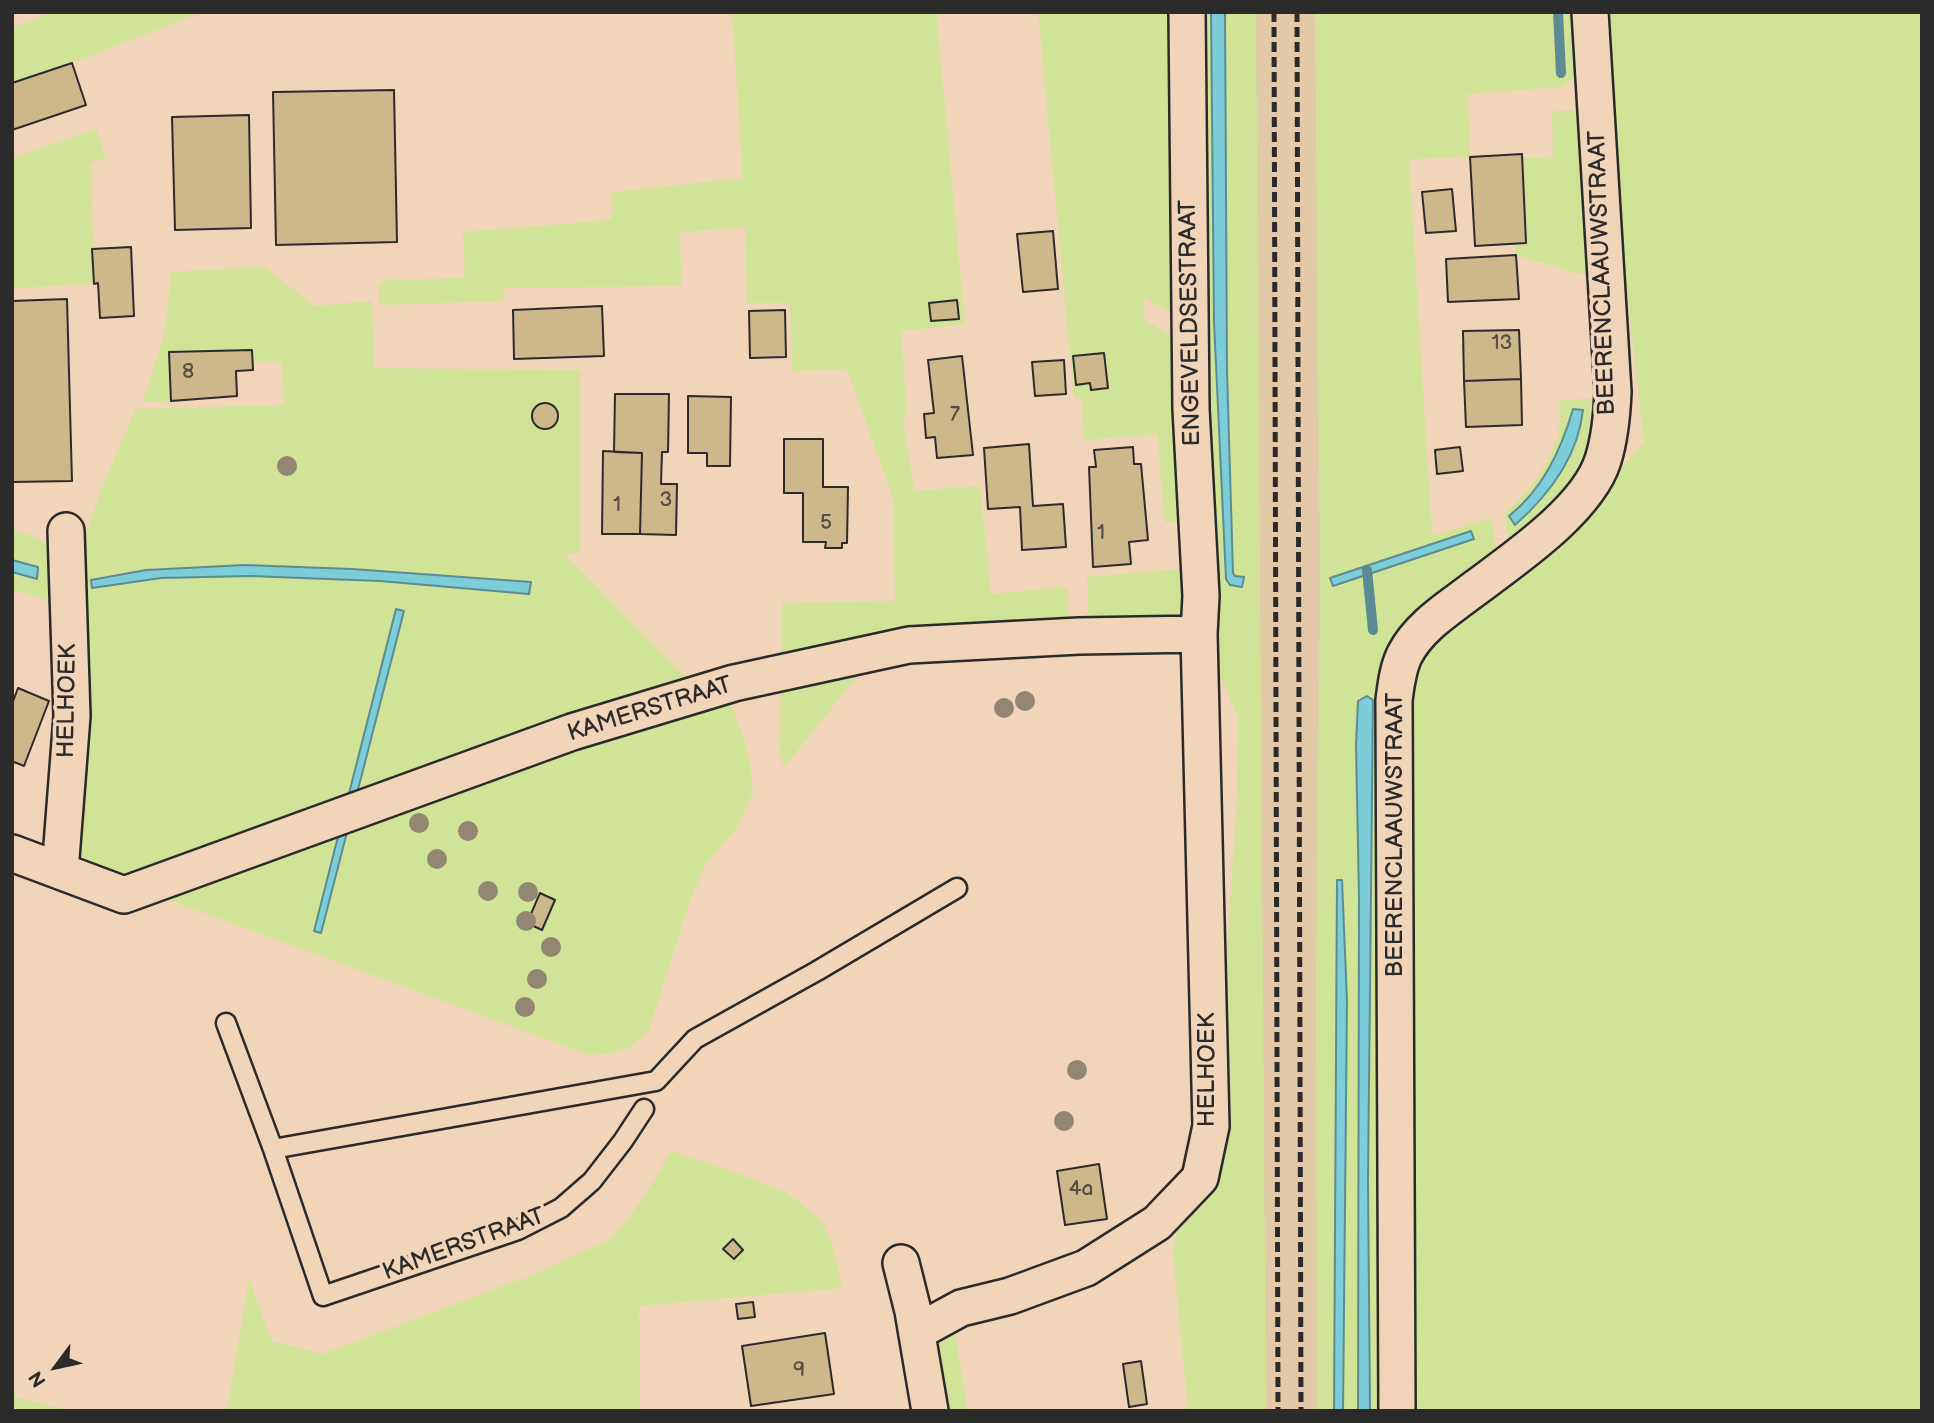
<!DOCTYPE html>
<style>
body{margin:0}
#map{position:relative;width:1934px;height:1423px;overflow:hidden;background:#f2d5b8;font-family:"Balsamiq Sans",sans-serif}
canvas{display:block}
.frame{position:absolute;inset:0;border:14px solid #2b2b2b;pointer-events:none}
.north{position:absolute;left:21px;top:1332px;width:70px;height:70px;-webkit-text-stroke:5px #f2d5b8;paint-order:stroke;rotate:237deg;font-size:19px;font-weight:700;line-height:28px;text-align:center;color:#2b2b2b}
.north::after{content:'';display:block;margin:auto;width:24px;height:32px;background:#2b2b2b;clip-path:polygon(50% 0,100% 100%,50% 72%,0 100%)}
</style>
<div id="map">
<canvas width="1934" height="1423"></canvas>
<div class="frame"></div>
<div class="north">N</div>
</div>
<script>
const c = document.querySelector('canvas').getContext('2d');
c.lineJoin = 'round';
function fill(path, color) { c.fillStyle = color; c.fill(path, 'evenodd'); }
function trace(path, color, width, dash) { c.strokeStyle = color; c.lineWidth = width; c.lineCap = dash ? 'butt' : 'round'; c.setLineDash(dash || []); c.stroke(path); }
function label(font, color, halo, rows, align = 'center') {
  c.font = font + ' "Balsamiq Sans",sans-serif'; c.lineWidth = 7; c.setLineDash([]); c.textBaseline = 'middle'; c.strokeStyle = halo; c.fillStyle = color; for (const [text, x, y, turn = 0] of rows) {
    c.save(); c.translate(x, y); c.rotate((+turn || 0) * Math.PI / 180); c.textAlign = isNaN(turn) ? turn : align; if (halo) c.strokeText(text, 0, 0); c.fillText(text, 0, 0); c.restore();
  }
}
const built = new Path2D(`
 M1228,12H1399L1432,543L1330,578L1351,1411H1189L1173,1250L1180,1214L1220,1179L1226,966L1237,802L1238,717Z`);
const green = new Path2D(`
 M54,12H202L72,63L12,83V27Z
 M732,12H936L965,324L901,331L907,409L903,422L915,491L980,486L991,594L1067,587L1069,622L880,648L784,767L780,753L782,603L895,601L893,498L847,369L792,371L790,303H747L745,227L679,232L682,286L504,288V301L379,305V285L387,280L465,278L463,232L611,220L612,192L743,178Z
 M1038,12H1177L1180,318L1143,297L1145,320L1181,342L1187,518L1165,523L1157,434L1084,440L1082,398H1074Z
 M1196,12H1256L1266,1411H1188L1173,1250L1180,1214L1220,1179L1226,966L1237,802L1238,717L1216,667Z
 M1315,12H1577L1581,74L1562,87L1468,94L1470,157L1409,159L1432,536L1491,518L1497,551L1411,620L1385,1411H1317L1316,984L1320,580ZM1471,531L1474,539L1333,586L1330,578Z
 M1605,12H1922V1411H1409L1406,658L1598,495L1644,442L1612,162Z
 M1583,110L1592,274H1581L1516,255L1515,243L1526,242L1522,158L1553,157L1552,111Z
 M96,129L106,158L91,163L94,284L12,288V158Z
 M265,267L314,306L372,301L374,368L580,370V554H564L696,687L705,680L732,707L743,736L750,762L753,792L736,829L707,862L690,900L649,1030C630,1051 617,1054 589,1055L104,876C89,866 81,858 75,840L81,559C90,505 116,459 135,409L285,405L281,361H253L252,350L170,352L171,401L143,402L165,331L171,272ZM403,612L322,932L321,933L315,931Z
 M1600,398C1598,430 1586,469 1565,494C1549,513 1526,529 1508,545L1505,513C1530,492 1552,462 1559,429C1561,420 1560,409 1560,400Z
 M12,531C20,534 32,534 39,539C59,554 54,580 53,602L12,590Z
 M1190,568L1189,616L1088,621L1087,577Z
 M671,1151L737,1173L787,1193L821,1220L832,1242L842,1288L639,1306L640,1411H227L249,1279L272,1341L322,1354L532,1275L612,1238L643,1199Z
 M955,1334L968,1411H942L928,1341Z
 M12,1396L72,1411H12Z`);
const water = new Path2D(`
 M1211,12H1225L1227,371L1233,573L1235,576L1244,577L1242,587L1230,585L1226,579L1214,322Z
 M1573,409L1583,410C1578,456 1549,495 1515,525L1509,516C1543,489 1561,450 1573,409Z
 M1471,531L1474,539L1333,586L1330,578Z
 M12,560L38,567L37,579L12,572Z
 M245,565L352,569L531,582L529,594L380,581L250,576L161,578L92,588L91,580L146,570Z
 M396,609L404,611L321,933L314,931Z
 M1367,696L1373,700L1368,1181L1370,1411H1358L1359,897L1356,745L1358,701Z
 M1337,880H1342L1347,1001L1343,1411H1334Z`);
const stream = new Path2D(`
 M1558,12L1561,73
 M1367,570L1373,630`);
const building = new Path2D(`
 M72,63L86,105L12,130V83Z
 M394,90L397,242L276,245L273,92Z
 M249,115L251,228L175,230L172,117Z
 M1522,154L1526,243L1475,246L1470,157Z
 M1452,189L1456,231L1426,233L1422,192Z
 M1053,231L1058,289L1023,292L1017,234Z
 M131,247L134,316L100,318L98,283L94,284L92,249Z
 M1516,255L1519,299L1448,302L1446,259Z
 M67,299L72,481L12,482V301Z
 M957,300L959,319L931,321L929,303Z
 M602,306L604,356L514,359L513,310Z
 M785,310L786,357L750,358L749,311Z
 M1519,330L1521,379L1464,381L1463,331Z
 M252,350L253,370L236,371L237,396L171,401L169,352Z
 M1104,353L1108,388L1091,390L1090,383L1076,385L1073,356Z
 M962,356L973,455L937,458L935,437L926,438L924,414L934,413L928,360Z
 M1064,360L1066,394L1035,396L1032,362Z
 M1521,379L1522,425L1466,427L1464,381Z
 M615,394H669L668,452H662L661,484H677L676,535L640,534L642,453L614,452Z
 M688,396L731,397L730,466H707V453H688Z
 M532 416a13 13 0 1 1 26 0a13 13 0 1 1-26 0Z
 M784,439H823V487H848L847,543H842V548H825L826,542H803V493H784Z
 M1029,444L1033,506L1063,504L1066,547L1022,550L1020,507L988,509L984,448Z
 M1133,447L1134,464H1141L1148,540L1129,542L1131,564L1093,567L1089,467H1096L1094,450Z
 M1460,447L1463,471L1437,474L1435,450Z
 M603,451L642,453L640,534H602Z
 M18,688L49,701L24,766L14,762L12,765V704Z
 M540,893L555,900L542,930L527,923Z
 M1099,1164L1107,1219L1065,1225L1057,1171Z
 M733,1239L743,1250L734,1259L723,1249Z
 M753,1302L755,1317L738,1319L736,1304Z
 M825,1333L834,1394L751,1406L742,1346Z
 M1141,1361L1147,1404L1129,1407L1123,1364Z`);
const lane = new Path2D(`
 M226,1023L273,1149
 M644,1109L623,1141L592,1181L561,1208L518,1230L323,1296L273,1149L656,1081L695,1039L817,971L957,888`);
const street = new Path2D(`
 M12,853L124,895L572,732L734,683L909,645L1079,636L1199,634
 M60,871L72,716L66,531
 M901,1263L913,1311L930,1411
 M917,1332L961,1308L1010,1296L1086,1268L1157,1223L1200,1178L1211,1126L1199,634L1201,596L1191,409L1187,12
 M1397,1411L1394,700C1396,685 1398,667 1405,654C1417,631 1439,615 1458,601C1502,567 1586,514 1603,460C1610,438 1612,415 1613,392L1590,12`);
const rail = new Path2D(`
 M1274,12L1278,1411
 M1297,12L1301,1411`);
const trees = [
 [287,466],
 [1025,701],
 [1004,708],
 [419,823],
 [468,831],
 [437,859],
 [488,891],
 [528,892],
 [526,921],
 [551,947],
 [537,979],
 [525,1007],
 [1077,1070],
 [1064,1121]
];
const numberNames = [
 ["13",1502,344],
 ["8",188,373],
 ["7",955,416],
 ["3",666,501],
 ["1",617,506],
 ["5",826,524],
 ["1",1101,534],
 ["4a",1081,1190],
 ["9",799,1371]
];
const streetNames = [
 ["BEERENCLAAUWSTRAAT",1603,273,-92],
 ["ENGEVELDSESTRAAT",1191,323,-91],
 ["HELHOEK",68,701,-89],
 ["KAMERSTRAAT",650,710,-17],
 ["BEERENCLAAUWSTRAAT",1396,835,-90],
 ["HELHOEK",1208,1070,-90],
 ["KAMERSTRAAT",464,1245,-20]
];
fill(built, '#e3c9a7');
fill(green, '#d0e397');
fill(water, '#7dcdd8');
trace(water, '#5c8c93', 2);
trace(stream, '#5c8c93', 10);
fill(building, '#cdb78b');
trace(building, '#2b2b2b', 2);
trace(lane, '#2b2b2b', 23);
trace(street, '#2b2b2b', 40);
trace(lane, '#f2d5b8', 18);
trace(street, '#f2d5b8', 35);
trace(rail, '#2b2b2b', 5, [10, 5]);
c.fillStyle = '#928773';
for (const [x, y] of trees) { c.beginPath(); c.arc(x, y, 10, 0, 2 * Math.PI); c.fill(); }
label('21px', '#544e43', null, numberNames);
label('24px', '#2b2b2b', '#f2d5b8', streetNames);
</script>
